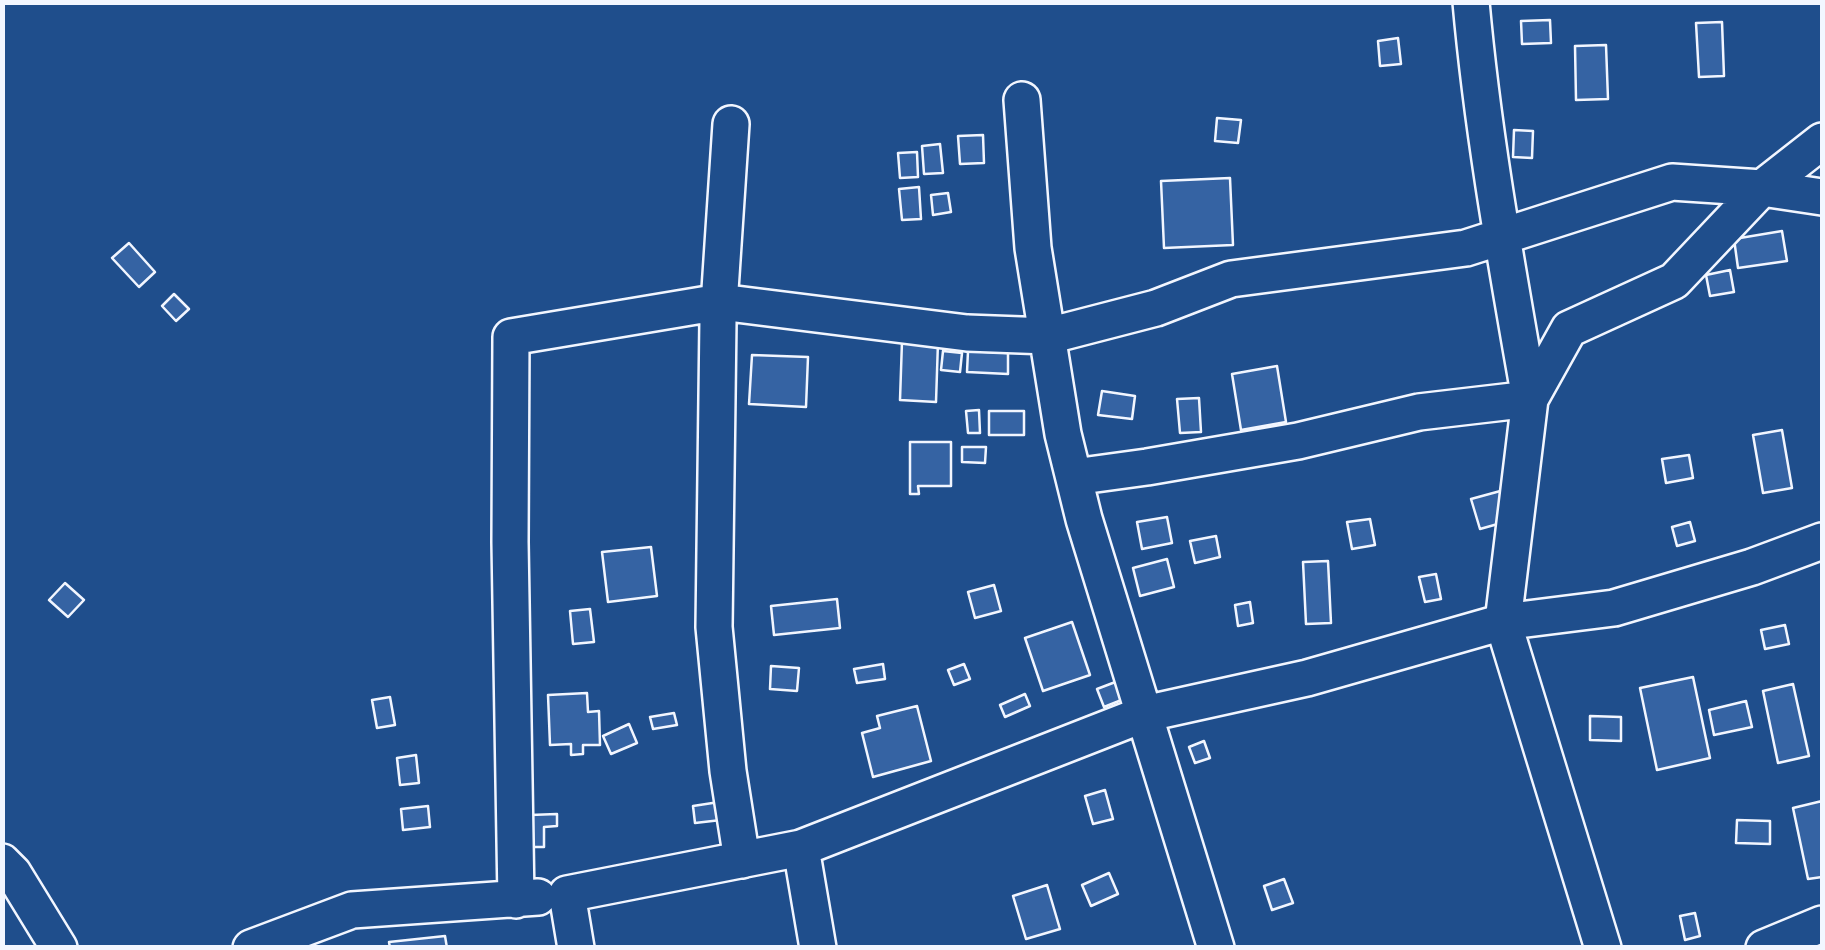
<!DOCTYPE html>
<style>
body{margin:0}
#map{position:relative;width:1825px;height:950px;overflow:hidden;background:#1f4e8c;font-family:Signika,sans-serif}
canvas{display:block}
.frame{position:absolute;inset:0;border:5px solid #f2f6ff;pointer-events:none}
</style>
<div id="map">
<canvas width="1825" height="950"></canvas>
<div class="frame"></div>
</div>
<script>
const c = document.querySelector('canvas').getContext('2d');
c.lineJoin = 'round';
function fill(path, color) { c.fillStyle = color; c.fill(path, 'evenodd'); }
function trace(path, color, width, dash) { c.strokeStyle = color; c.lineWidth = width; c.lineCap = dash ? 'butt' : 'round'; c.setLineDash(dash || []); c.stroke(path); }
const building = new Path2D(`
 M1550,20L1551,43L1522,44L1521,21Z
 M1722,22L1724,76L1699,77L1696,23Z
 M1398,38L1401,64L1380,66L1378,41Z
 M1606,45L1608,99L1576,100L1575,46Z
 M1217,118L1241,120L1238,143L1215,141Z
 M1514,130L1533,131L1532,158L1513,157Z
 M983,135L984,163L960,164L958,136Z
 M940,144L943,173L924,174L922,146Z
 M917,152L918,177L900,178L898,153Z
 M1230,178L1233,245L1164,248L1161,181Z
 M919,187L921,219L902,220L899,189Z
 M948,193L951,212L933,215L931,195Z
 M1782,231L1787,261L1738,268L1734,239Z
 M129,243L155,272L139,287L112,258Z
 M1730,270L1734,292L1710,296L1706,275Z
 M174,294L189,309L176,321L162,306Z
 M902,341L938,342L936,402L900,400Z
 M943,351L962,353L960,372L941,370Z
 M968,351L1008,353V374L967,372Z
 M752,355L808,357L806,407L749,404Z
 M1277,366L1286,422L1241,430L1232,374Z
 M1102,391L1135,396L1132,419L1098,415Z
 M1199,398L1201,432L1180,433L1177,399Z
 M979,410L980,433H968L966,411Z
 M989,411H1024V435H989Z
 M1782,430L1792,488L1763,493L1753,435Z
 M910,442H951V486H918L919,494H910Z
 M962,447H986L985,463L962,462Z
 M1689,455L1693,478L1666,483L1662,459Z
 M1504,490L1512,520L1480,529L1471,499Z
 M1167,517L1172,543L1142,549L1137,522Z
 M1370,519L1375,545L1352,549L1347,522Z
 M1690,522L1695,541L1677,546L1672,527Z
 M1216,536L1220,557L1195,563L1190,541Z
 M651,547L657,596L608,602L602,552Z
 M1167,559L1174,587L1140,596L1133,568Z
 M1328,561L1331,623L1306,624L1303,562Z
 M1436,574L1441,599L1425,602L1419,577Z
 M65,583L84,600L68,617L49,600Z
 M994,585L1001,611L975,618L968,592Z
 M837,599L840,628L774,635L771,606Z
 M1250,602L1253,623L1238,626L1235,605Z
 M590,609L594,642L573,644L570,611Z
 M1072,622L1090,675L1043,691L1025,638Z
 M1785,625L1789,644L1765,649L1761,630Z
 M883,664L885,679L857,683L854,669Z
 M964,664L970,679L954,685L948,670Z
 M771,666L799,668L797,691L770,689Z
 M1693,677L1710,758L1657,770L1640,688Z
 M1118,681L1124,699L1104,707L1097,689Z
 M1793,684L1809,756L1778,763L1763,691Z
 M587,693L588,712L599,711L600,745H583V754L571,755V744L550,745L548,695Z
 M1025,694L1030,706L1005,717L1000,705Z
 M390,697L395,725L377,728L372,700Z
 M1746,701L1752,727L1714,735L1709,710Z
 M917,706L931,761L873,777L862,733L880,728L877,716Z
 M674,713L677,725L653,729L650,717Z
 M1590,716L1621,717V741L1590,740Z
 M629,724L637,743L611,754L603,736Z
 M1204,741L1210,758L1195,763L1189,747Z
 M416,755L419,783L400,785L397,758Z
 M1105,790L1113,819L1093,824L1085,796Z
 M1822,801V877L1808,879L1793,808Z
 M719,802L721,820L695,823L693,806Z
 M428,806L430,827L403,830L401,809Z
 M557,814V826L544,827V847H530V815Z
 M1737,820L1770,821V844L1736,843Z
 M1109,873L1118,894L1091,906L1082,885Z
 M1284,879L1293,903L1272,910L1264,886Z
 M1047,885L1060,929L1026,939L1013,896Z
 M1695,913L1700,936L1685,940L1680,916Z
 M445,936L447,948H390L389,942Z`);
const minor = new Path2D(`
 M1022,100L1033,248L1063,434L1084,519L1216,948
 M731,124L718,320L714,627L728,771L742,860
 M1074,477L1147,467L1298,441L1419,412L1530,399C1507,267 1483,136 1471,2
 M801,848L818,948
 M2,862L13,873L59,948
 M516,900L510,542L511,337L720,302L967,333L1048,336L1156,308L1231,279L1466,248L1672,182L1762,188L1822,197
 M251,948L352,910L538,897
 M576,948L567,894L801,848L1144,714L1307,678L1503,622L1614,608L1752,567L1822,541
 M1603,948L1503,622L1530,399L1569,329L1674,281L1762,188L1822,141
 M1764,948L1822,924`);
fill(building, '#3563a3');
trace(building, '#f2f6ff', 2.5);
trace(minor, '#f2f6ff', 40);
trace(minor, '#1f4e8c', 35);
</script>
